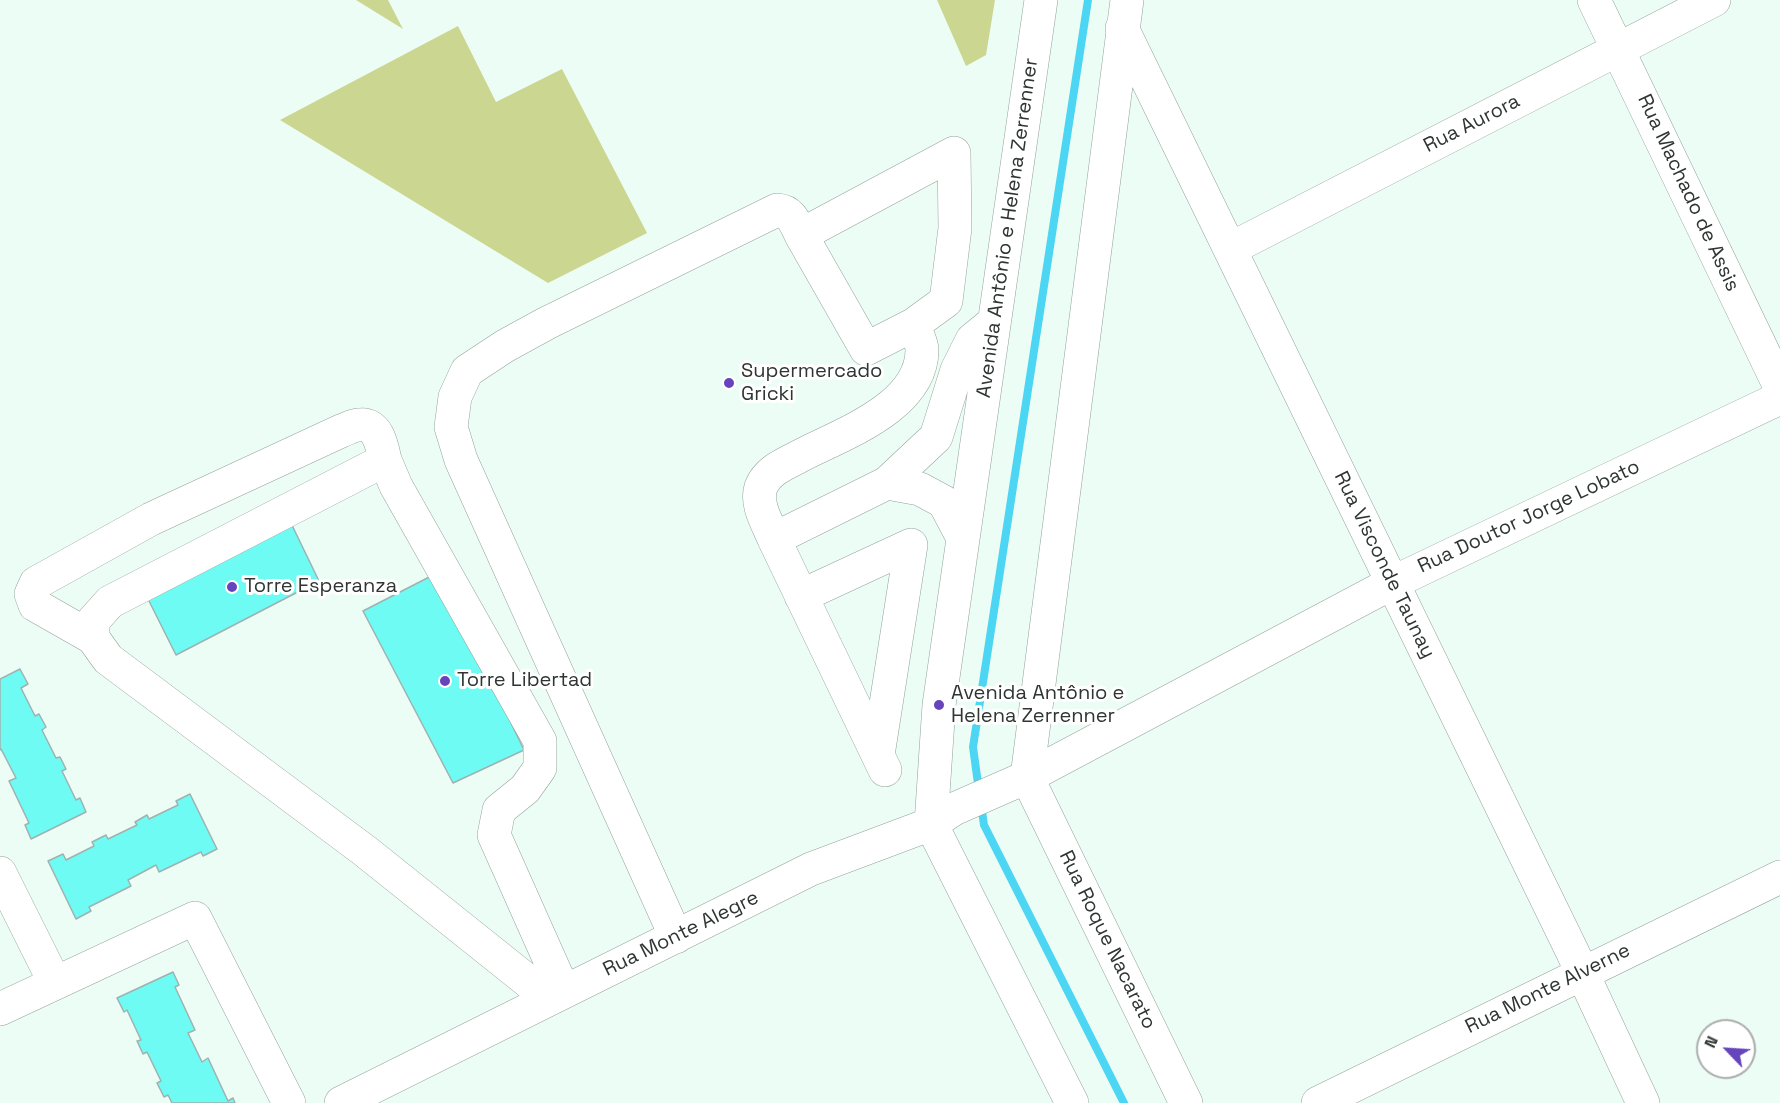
<!DOCTYPE html>
<meta charset="utf-8">
<style>
body{margin:0}
#map{position:relative;width:1780px;height:1103px;overflow:hidden;background:#ecfdf5;font-family:"Space Grotesk",sans-serif}
canvas{display:block}
.north{position:absolute;left:1696px;top:1019px;width:60px;height:60px;box-sizing:border-box;background:#fff;border:2px solid #abaead;border-radius:50%;rotate:295deg;font-size:16px;font-weight:700;line-height:24px;text-align:center;color:#2e3532}
.north::after{content:'';display:block;margin:auto;width:21px;height:27px;background:#6544bc;clip-path:polygon(50% 0,100% 100%,50% 72%,0 100%)}
</style>
<div id="map">
<canvas width="1780" height="1103"></canvas>
<div class="north">N</div>
</div>
<script>
const c = document.querySelector('canvas').getContext('2d');
c.lineJoin = 'round';
function fill(path, color) { c.fillStyle = color; c.fill(path, 'evenodd'); }
function trace(path, color, width, dash) { c.strokeStyle = color; c.lineWidth = width; c.lineCap = dash ? 'butt' : 'round'; c.setLineDash(dash || []); c.stroke(path); }
function label(font, color, halo, rows, align = 'center') {
  c.font = font + ' "Space Grotesk",sans-serif'; c.lineWidth = 6; c.setLineDash([]); c.textBaseline = 'middle'; c.strokeStyle = halo; c.fillStyle = color; for (const [text, x, y, turn = 0] of rows) {
    c.save(); c.translate(x, y); c.rotate((+turn || 0) * Math.PI / 180); c.textAlign = isNaN(turn) ? turn : align; if (halo) c.strokeText(text, 0, 0); c.fillText(text, 0, 0); c.restore();
  }
}
const green = new Path2D(`
 M356,0H388L403,29Z
 M937,0H995L986,55L966,66Z
 M458,26L496,102L562,69L647,233L548,283L280,120Z`);
const stream = new Path2D(`
 M979,791L973,747L1088,0
 M981,804L984,825L1124,1103`);
const building = new Path2D(`
 M289,519L319,581L176,655L145,593Z
 M439,572L524,750L453,783L363,611Z
 M20,669L28,684L21,688L35,716L39,714L46,727L42,730L56,758L60,757L66,769L62,771L76,800L80,798L86,812L31,839L25,825L29,823L9,781L16,778L1,749L0,750V679Z
 M190,794L217,849L203,856L201,852L159,872L156,865L128,880L131,886L89,907L91,911L76,919L48,861L63,854L66,860L94,846L92,842L106,835L108,839L137,825L135,822L147,815L149,819L178,805L176,801Z
 M173,972L179,985L175,987L195,1030L188,1033L202,1062L208,1058L228,1101L233,1098L235,1103H172L168,1095L164,1097L157,1083L161,1081L147,1052L143,1054L137,1041L141,1040L127,1010L124,1012L117,998Z`);
const minor = new Path2D(`
 M1041,0L939,705L931,824L1072,1103
 M1594,0L1780,387
 M1122,28L1572,951L1643,1103
 M1230,249L1714,0
 M887,483L920,489L944,502L963,538
 M774,539L887,483L936,437L957,370L972,340L994,322
 M801,596L911,545L878,755
 M93,638L35,605L31,594L36,583L151,519L341,431C347,429 353,425 359,425C378,422 382,446 385,460
 M885,770L774,539C768,524 755,504 761,487C768,470 785,464 800,456C842,434 922,407 922,350C922,342 916,332 913,325
 M1027,777L1127,0
 M1027,777L1186,1103
 M0,873L55,983
 M676,937L461,460L451,427L455,397L467,371L505,346L547,323L777,210C792,211 795,223 801,235L866,349L913,325L946,301L955,228L954,153L801,235
 M549,998L365,851L108,659L93,638V621L110,602L385,460L396,486L540,741V768L525,789L499,810L494,835L564,992
 M0,1009L195,918L289,1103
 M341,1103L811,869L931,824L954,809L1027,777L1392,583L1780,398
 M1318,1103L1780,877`);
const markers = [
 [729,383,6,"#6544bc"],
 [232,587,6,"#6544bc"],
 [445,681,6,"#6544bc"],
 [939,705,6,"#6544bc"]
];
const streetNames = [
 ["Rua Aurora",1472,124,-27],
 ["Rua Machado de Assis",1688,193,65],
 ["Avenida Antônio e Helena Zerrenner",1008,228,-82],
 ["Rua Doutor Jorge Lobato",1529,517,-25],
 ["Rua Visconde Taunay",1384,565,64],
 ["Rua Monte Alegre",681,934,-26],
 ["Rua Roque Nacarato",1107,940,64],
 ["Rua Monte Alverne",1548,989,-26]
];
const poiNames = [
 ["Supermercado",741,372],
 ["Gricki",741,395],
 ["Torre Esperanza",244,587],
 ["Torre Libertad",457,681],
 ["Avenida Antônio e",951,694],
 ["Helena Zerrenner",951,717]
];
fill(green, '#cbd791');
trace(stream, '#4dd5f4', 8);
fill(building, '#6dfbf4');
trace(building, '#9fb2b1', 1.5);
trace(minor, '#93a39b', 34);
trace(minor, '#fff', 33);
for (const [x, y, r, color] of markers) { const dot = new Path2D(); dot.arc(x, y, r, 0, 2 * Math.PI); c.fillStyle = color; c.fill(dot); trace(dot, '#fff', 2); }
label('20px', '#2e3532', '#fff', streetNames);
label('20px', '#2e3532', '#fff', poiNames, 'left');
</script>
